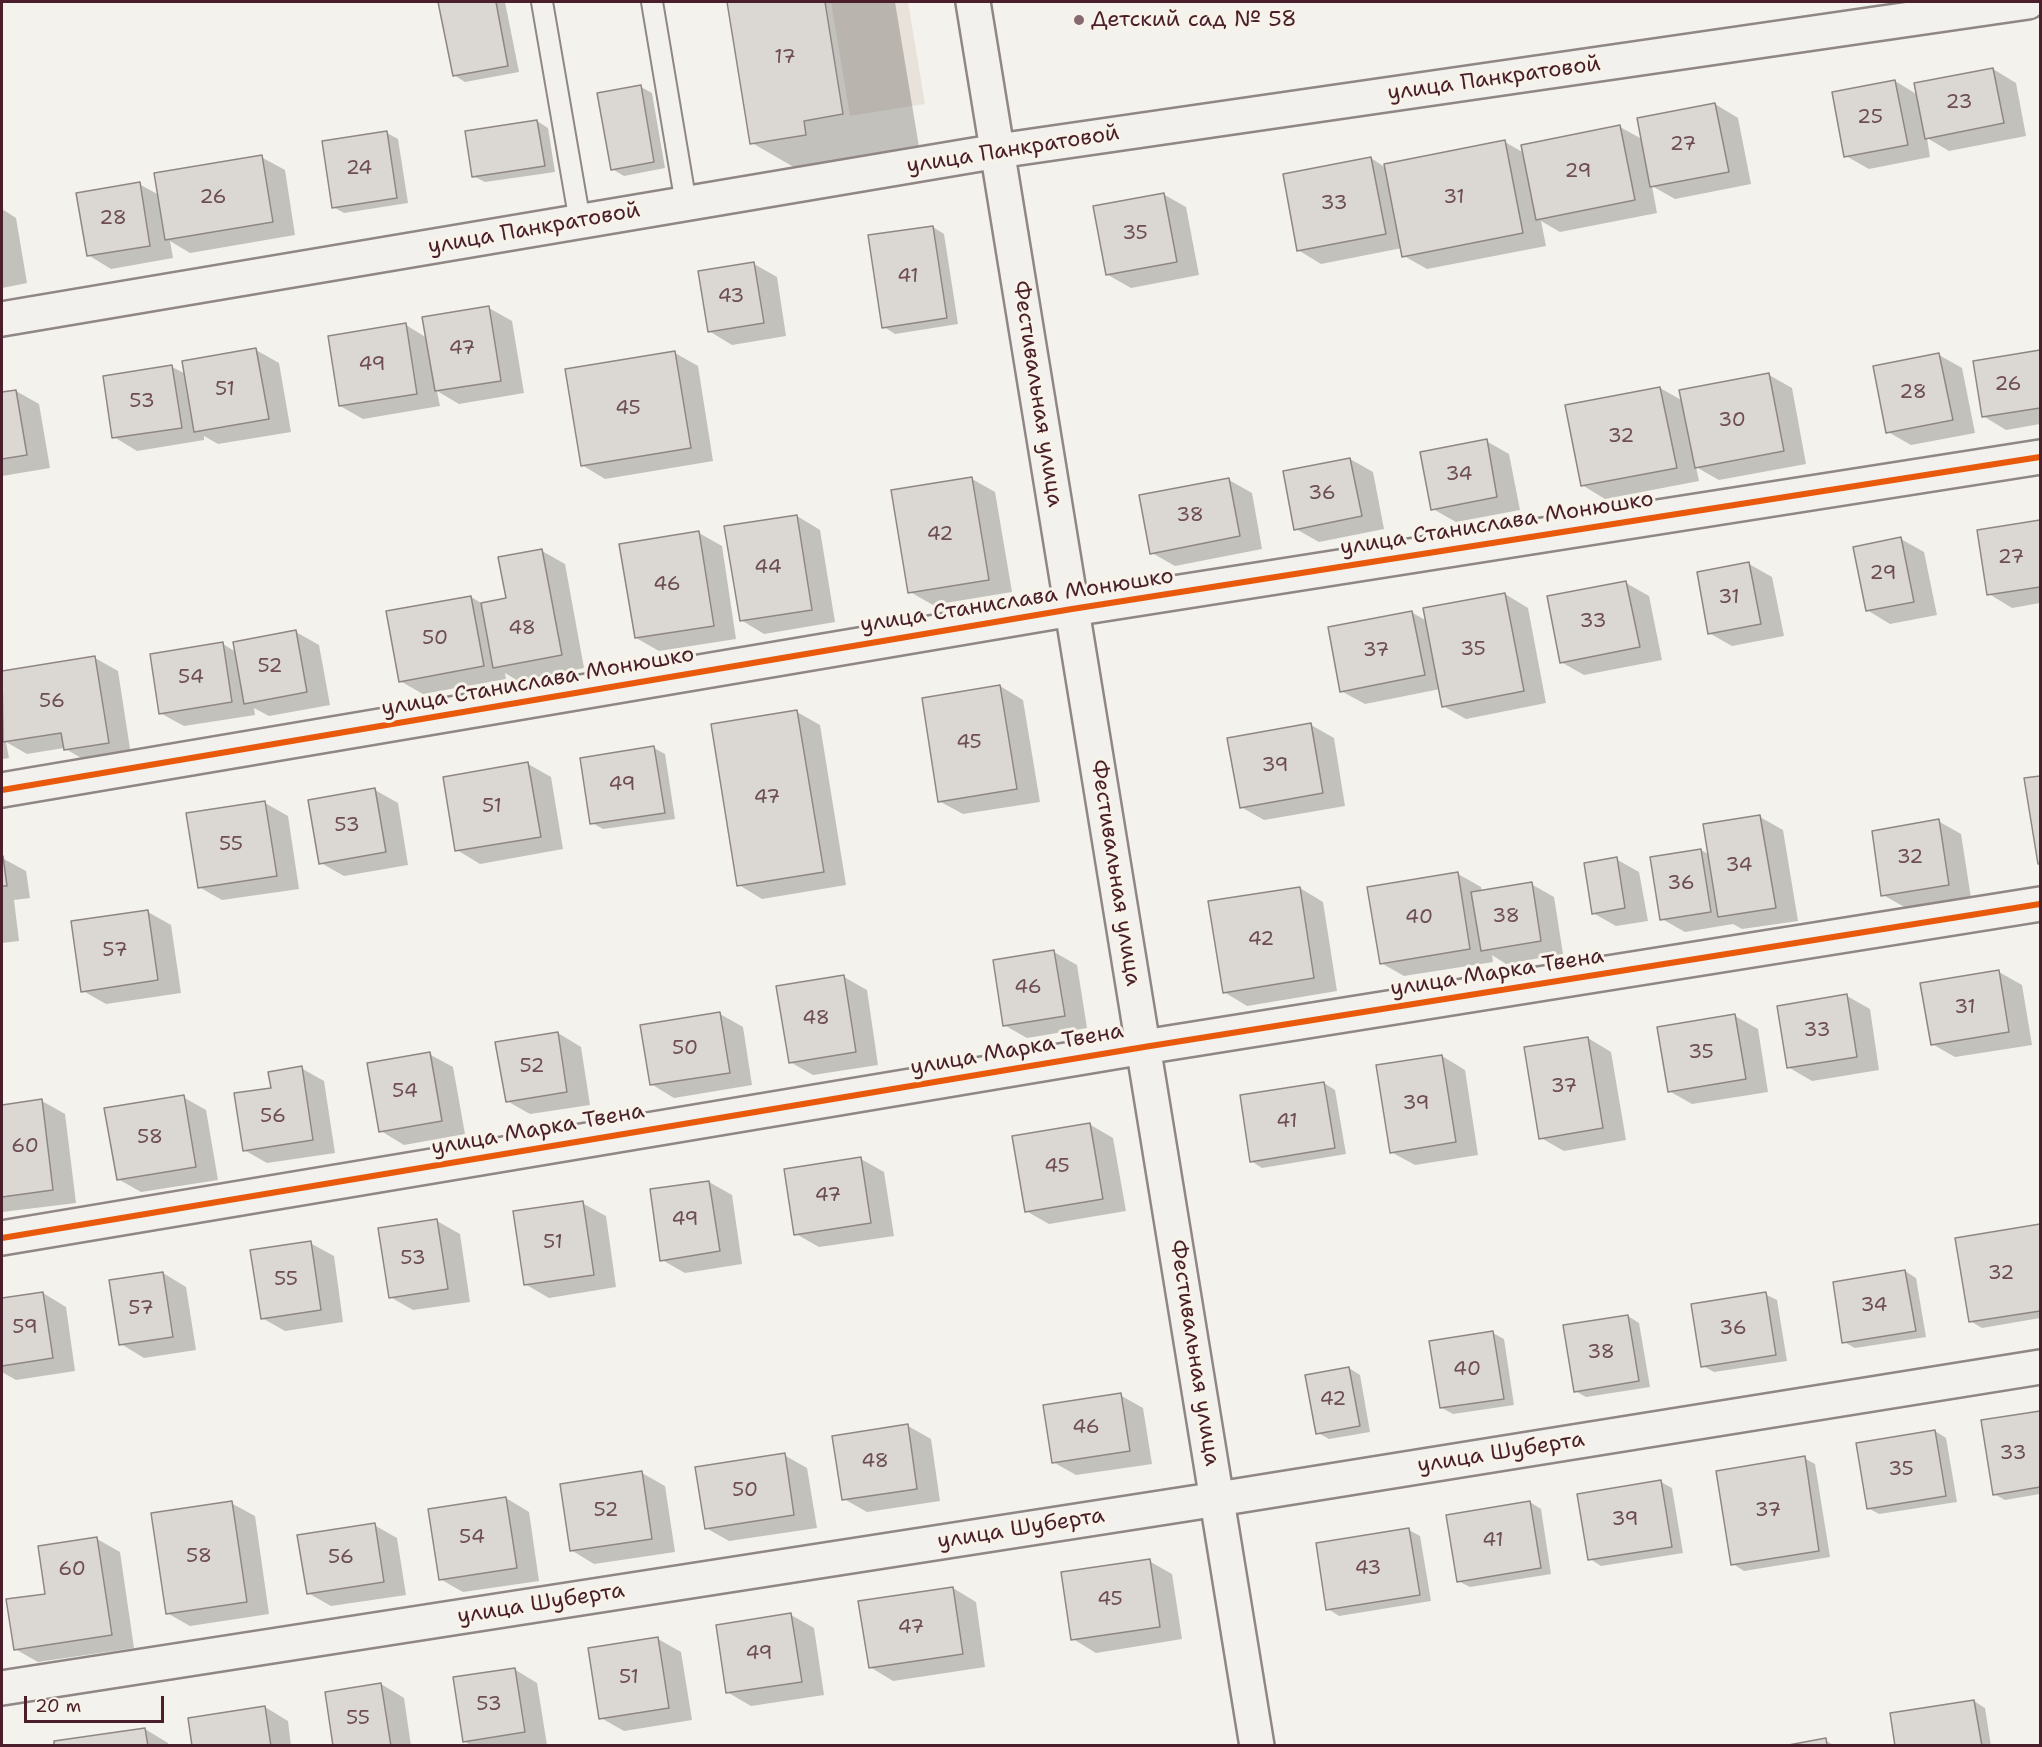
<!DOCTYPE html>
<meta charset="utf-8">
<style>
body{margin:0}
#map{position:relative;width:2042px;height:1747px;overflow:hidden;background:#f4f2ec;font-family:"Shantell Sans",sans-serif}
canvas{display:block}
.frame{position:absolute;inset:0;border:3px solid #4a1f2b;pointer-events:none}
.scale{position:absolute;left:24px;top:1696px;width:140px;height:27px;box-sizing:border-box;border:3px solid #4a1f2b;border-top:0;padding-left:8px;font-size:18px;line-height:21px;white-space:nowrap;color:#4a1f2b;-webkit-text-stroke:4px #f7f3e8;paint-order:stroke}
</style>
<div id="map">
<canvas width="2042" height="1747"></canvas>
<div class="frame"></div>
<div class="scale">20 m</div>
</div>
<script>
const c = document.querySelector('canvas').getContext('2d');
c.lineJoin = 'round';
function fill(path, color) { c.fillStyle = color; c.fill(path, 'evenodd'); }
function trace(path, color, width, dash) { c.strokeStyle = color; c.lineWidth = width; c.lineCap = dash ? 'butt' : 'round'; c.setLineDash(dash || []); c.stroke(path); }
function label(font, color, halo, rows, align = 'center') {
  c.font = font + ' "Shantell Sans",sans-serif'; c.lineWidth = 6; c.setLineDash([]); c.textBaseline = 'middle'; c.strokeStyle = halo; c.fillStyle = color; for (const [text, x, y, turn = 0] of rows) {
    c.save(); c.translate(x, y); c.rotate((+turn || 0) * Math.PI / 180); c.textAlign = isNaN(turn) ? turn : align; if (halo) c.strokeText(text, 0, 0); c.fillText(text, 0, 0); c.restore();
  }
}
const green = new Path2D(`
 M831,2H908L925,104L850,116Z`);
const shadow = new Path2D(`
 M440,2H505L519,72L465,82L454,75Z
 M729,2H895L921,159L830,188L752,143Z
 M1993,69L2016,83L2026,136L1949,151L1927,138L1930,157L1869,169L1846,156L1895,81L1918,95Z
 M641,87L652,93L665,168L624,176L612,169Z
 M1715,104L1738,118L1751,184L1675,199L1652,186L1657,213L1560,232L1541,221L1546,246L1427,269L1404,256L1402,248L1321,264L1298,250L1371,158L1386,168L1505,142L1524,153L1620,127L1642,139Z
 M537,121L548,128L555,172L485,182L473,176Z
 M387,133L398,139L408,203L344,213L333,207Z
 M261,157L285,170L295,235L190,253L170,241L173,258L111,269L88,255L139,184L159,195Z
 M1163,194L1186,207L1199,275L1131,288L1108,275Z
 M2,209L16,218L27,283L2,288Z
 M933,227L944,234L958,324L895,334L884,327Z
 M754,264L777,277L786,336L732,345L709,331Z
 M489,308L512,321L524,393L459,404L437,391L440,406L363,419L340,406L406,325L427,338Z
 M256,350L279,363L291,432L218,444L204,436V440L137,451L114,437L172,367L186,374Z
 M2040,352V424L2006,430L1983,416L1974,363Z
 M675,353L698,366L713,461L605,479L582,465Z
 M1939,355L1962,368L1975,433L1911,445L1888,432Z
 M1769,375L1792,388L1806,464L1719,480L1696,467L1699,481L1605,499L1582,485L1660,388L1683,401Z
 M16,391L39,404L50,468L2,476V393Z
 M1486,441L1509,454L1520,510L1456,522L1433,509Z
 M1350,459L1373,472L1384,529L1319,542L1296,529Z
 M972,479L995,492L1012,592L933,605L910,592Z
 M1229,480L1252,493L1262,549L1175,566L1152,553Z
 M797,516L820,530L835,622L764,634L741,620Z
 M2040,522V603L2012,608L1989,594L1978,532Z
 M699,533L722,546L736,639L659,651L636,638Z
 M1901,539L1924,552L1937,615L1890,624L1867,610Z
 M542,551L565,564L584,668L518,681L505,673L506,679L423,694L400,681L471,597L483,604L508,599Z
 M1749,564L1772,577L1784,636L1732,646L1709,633Z
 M1626,583L1649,596L1662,660L1584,675L1561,662Z
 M1505,594L1528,608L1546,703L1466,719L1443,706L1440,689L1365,704L1341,691L1411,612L1427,621Z
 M296,632L319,645L330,705L269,716L254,708L255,715L184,726L160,713L223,644L236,652Z
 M95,658L118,671L131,755L88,762L64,748L27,754L6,742L9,758L2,759V673Z
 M1000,686L1023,700L1040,802L963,814L939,801Z
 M797,712L820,725L846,885L762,899L739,885Z
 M1311,725L1334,738L1345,806L1264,820L1241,807Z
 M654,748L665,754L675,819L603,829L592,823Z
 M528,764L551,777L563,849L480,864L457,850Z
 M2040,777V864L2026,779Z
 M375,790L398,803L408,865L344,876L321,863Z
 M265,803L288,816L299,889L222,900L199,887Z
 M1760,817L1783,830L1798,921L1742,929L1733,924L1685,932L1662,919L1701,850L1710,855Z
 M1938,821L1961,834L1971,898L1906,908L1883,895Z
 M2,858L26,871L30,898L14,900L19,941L2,943Z
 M1616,859L1639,872L1648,921L1616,926L1593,913Z
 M1458,874L1481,887L1482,892L1531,884L1554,897L1563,954L1506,964L1492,955L1493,962L1404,976L1381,963Z
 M1300,888L1323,902L1337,991L1247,1006L1224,992Z
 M148,912L171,925L181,993L106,1004L83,991Z
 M1054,952L1077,965L1087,1028L1027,1038L1004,1025Z
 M1999,972L2022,985L2032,1045L1955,1057L1932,1044Z
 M844,977L867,990L878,1065L813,1075L790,1062Z
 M1847,996L1870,1009L1879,1070L1812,1081L1788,1067Z
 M720,1014L743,1027L752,1085L674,1098L651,1084Z
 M1735,1016L1758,1029L1768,1092L1692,1104L1669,1091Z
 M558,1033L581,1047L590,1105L530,1114L507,1101Z
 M1588,1038L1611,1052L1626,1140L1564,1151L1541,1138Z
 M429,1054L453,1067L465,1134L404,1145L381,1131Z
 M1442,1056L1465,1070L1478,1155L1415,1165L1391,1152Z
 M301,1068L324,1081L335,1153L267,1163L244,1150Z
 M1324,1083L1335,1090L1346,1154L1262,1168L1251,1161Z
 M183,1097L206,1110L218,1180L141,1192L118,1179Z
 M42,1101L65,1114L76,1203L2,1212V1106Z
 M1089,1124L1113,1138L1126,1211L1049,1224L1026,1211Z
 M861,1159L884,1172L894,1236L819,1247L796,1234Z
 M709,1182L732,1195L742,1264L685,1273L662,1260Z
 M582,1203L606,1216L616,1287L549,1298L525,1284Z
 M437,1221L460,1234L470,1302L413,1310L390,1297Z
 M2040,1226V1318L1982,1328L1970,1321L1957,1239Z
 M310,1243L334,1256L343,1322L285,1331L262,1318Z
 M1905,1271L1916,1278L1926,1337L1855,1348L1844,1342Z
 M163,1273L186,1287L196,1350L144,1358L121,1344Z
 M43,1293L66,1307L75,1371L16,1380L2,1372V1300Z
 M1765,1294L1777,1300L1787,1361L1714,1372L1703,1366Z
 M1628,1316L1639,1323L1650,1387L1586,1397L1575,1391Z
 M1493,1333L1504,1339L1514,1405L1453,1414L1442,1408Z
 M1349,1368L1360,1375L1370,1432L1329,1439L1318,1433Z
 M1120,1395L1143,1408L1152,1464L1076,1475L1053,1462Z
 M2040,1412V1494L2005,1500L1994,1494L1983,1422Z
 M908,1426L931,1439L940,1501L867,1512L844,1499Z
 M1935,1431L1946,1438L1957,1502L1879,1514L1868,1508Z
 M784,1455L807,1468L817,1528L729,1541L706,1528Z
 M1804,1458L1815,1464L1830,1557L1744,1571L1733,1564Z
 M642,1473L665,1486L675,1552L594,1564L571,1550Z
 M1661,1482L1672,1488L1683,1553L1601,1566L1590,1559Z
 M506,1498L529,1512L539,1581L463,1592L440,1579Z
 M1530,1502L1541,1509L1551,1574L1470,1587L1458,1581Z
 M231,1503L255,1516L269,1614L190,1626L167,1613Z
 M374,1525L397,1538L406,1595L331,1606L308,1593Z
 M1409,1530L1420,1536L1431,1601L1339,1616L1328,1609Z
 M97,1539L120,1552L134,1648L38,1662L15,1649L47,1595Z
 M1149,1561L1172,1574L1182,1639L1096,1653L1073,1639Z
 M953,1588L976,1602L985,1667L893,1681L870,1667Z
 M791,1615L814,1628L824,1695L751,1706L727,1692Z
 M658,1639L681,1652L692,1720L624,1731L601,1718Z
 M514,1669L537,1683L547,1745L472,1746L464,1741Z
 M381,1684L404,1698L411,1746H335Z
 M1974,1701L1985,1708L1991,1746H1896L1892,1714Z
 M265,1707L288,1721L291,1746H194Z
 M145,1729L168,1743L169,1746H56Z
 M1825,1740L1835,1746H1792Z`);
const building = new Path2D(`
 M438,2H496L508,66L453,76Z
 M727,2H825L843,114L804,121L806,135L750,144Z
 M1993,68L2004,123L1925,139L1914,83Z
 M1895,80L1908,145L1844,157L1832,92Z
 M641,85L654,162L611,170L597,93Z
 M1715,103L1729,172L1650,187L1637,118Z
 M537,120L545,166L472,177L465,131Z
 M1620,125L1635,200L1536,220L1521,145Z
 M387,131L397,198L332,208L322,141Z
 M1505,140L1523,233L1402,257L1384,164Z
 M262,155L273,222L165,240L154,173Z
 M1371,157L1386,234L1297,251L1283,174Z
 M140,182L150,246L87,256L76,193Z
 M1164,193L1177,262L1106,275L1093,206Z
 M933,226L947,318L882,328L868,235Z
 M754,262L764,323L708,332L698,271Z
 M489,306L501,381L435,391L422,317Z
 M406,323L417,394L339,406L328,336Z
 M256,348L269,419L194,432L182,361Z
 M2040,350V408L1982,417L1973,361Z
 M675,351L691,448L581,466L565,369Z
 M1939,353L1953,420L1886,433L1873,366Z
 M172,365L182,428L112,438L103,376Z
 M1769,373L1784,451L1695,468L1679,390Z
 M1660,387L1677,468L1581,486L1565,405Z
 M16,390L27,455L2,459V392Z
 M1487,439L1497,497L1431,510L1420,452Z
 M1350,458L1362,516L1294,530L1283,471Z
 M972,477L989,580L908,593L891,490Z
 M1229,478L1240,536L1150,554L1139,495Z
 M797,515L812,610L740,621L724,526Z
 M2040,520V587L1987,595L1977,530Z
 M699,531L714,626L635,638L619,544Z
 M1901,537L1914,602L1866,611L1853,547Z
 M542,549L562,655L493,668L481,603L506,598L498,557Z
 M1749,562L1761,624L1708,634L1697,572Z
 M1626,581L1640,647L1560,663L1547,596Z
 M1505,593L1524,691L1442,707L1423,608Z
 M471,596L484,666L399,682L386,611Z
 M1412,611L1425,675L1340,692L1328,627Z
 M296,630L307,692L244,704L233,642Z
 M223,642L232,702L159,714L150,654Z
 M95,656L109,743L64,750L61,733L3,742L2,671Z
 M1000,685L1017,789L938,802L922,698Z
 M797,710L824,872L737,886L711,724Z
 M1311,723L1323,793L1240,808L1227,738Z
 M654,746L665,813L590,824L580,758Z
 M528,762L541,837L455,851L443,777Z
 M2040,776V864H2038L2024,778Z
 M375,788L386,852L319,864L308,800Z
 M265,801L277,876L198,888L186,813Z
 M1760,815L1776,908L1718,917L1703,824Z
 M1939,819L1949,885L1881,896L1872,831Z
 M1701,849L1711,912L1660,920L1650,857Z
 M2,856H3L7,886H2Z
 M1617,857L1625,908L1592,914L1584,863Z
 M1458,872L1470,949L1380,964L1367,887Z
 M1532,882L1541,941L1481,951L1471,892Z
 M1300,887L1314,978L1223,993L1208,901Z
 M148,910L158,980L81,992L71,921Z
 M1054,950L1065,1016L1003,1026L993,960Z
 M1999,970L2009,1032L1931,1045L1920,983Z
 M844,975L856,1052L789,1063L776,986Z
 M1847,994L1857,1057L1787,1068L1777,1006Z
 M720,1012L730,1073L650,1085L640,1025Z
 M1735,1014L1746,1079L1668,1092L1657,1027Z
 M558,1032L567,1092L506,1102L495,1042Z
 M1588,1037L1603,1128L1539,1139L1524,1047Z
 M430,1052L442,1121L379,1132L367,1063Z
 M1442,1055L1456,1142L1390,1153L1376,1065Z
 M302,1066L313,1140L243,1151L234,1093L271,1088L268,1072Z
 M1324,1082L1335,1148L1250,1162L1240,1095Z
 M184,1095L196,1167L117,1180L104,1108Z
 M42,1099L53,1190L2,1197V1105Z
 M1090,1123L1103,1199L1025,1212L1012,1136Z
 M861,1157L871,1223L794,1235L784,1169Z
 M709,1181L720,1251L660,1261L650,1189Z
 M583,1201L594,1275L524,1285L513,1211Z
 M437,1219L448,1289L389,1298L378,1228Z
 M2040,1224V1311L1969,1322L1955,1238Z
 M311,1241L321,1310L261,1319L250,1250Z
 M1905,1270L1916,1331L1842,1343L1833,1282Z
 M163,1272L173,1337L119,1345L109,1280Z
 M43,1292L53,1358L2,1366V1298Z
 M1766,1292L1776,1355L1701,1367L1691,1304Z
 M1628,1315L1639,1381L1574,1392L1563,1325Z
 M1493,1331L1504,1399L1440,1408L1429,1341Z
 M1349,1367L1360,1426L1316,1434L1305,1375Z
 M1121,1393L1130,1451L1052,1463L1043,1405Z
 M2040,1411V1487L1993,1495L1981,1420Z
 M908,1424L917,1489L842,1500L832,1436Z
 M1935,1430L1946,1496L1867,1509L1856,1443Z
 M785,1453L794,1515L705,1529L695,1467Z
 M1805,1456L1819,1551L1731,1565L1716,1471Z
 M642,1471L652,1539L570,1551L560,1484Z
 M1661,1480L1672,1547L1588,1560L1577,1494Z
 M506,1497L517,1568L439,1580L428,1509Z
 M232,1501L247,1602L166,1614L151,1513Z
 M1530,1501L1541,1568L1457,1582L1446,1515Z
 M375,1523L384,1582L307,1594L297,1535Z
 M1409,1528L1420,1595L1326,1610L1316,1543Z
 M97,1537L112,1635L14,1650L6,1599L45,1594L38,1546Z
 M1150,1559L1160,1627L1071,1640L1061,1572Z
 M953,1587L963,1654L869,1668L858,1601Z
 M791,1613L802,1682L726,1693L716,1625Z
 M658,1637L669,1708L599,1719L588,1648Z
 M515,1668L525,1732L463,1742L453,1677Z
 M381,1683L391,1746H333L325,1692Z
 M1974,1700L1982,1746H1895L1890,1713Z
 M265,1706L271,1746H192L188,1718Z
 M145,1728L148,1746H54V1741Z
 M1826,1738L1827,1746H1783Z`);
const service = new Path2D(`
 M542,2L580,222
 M652,2L686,204`);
const minor = new Path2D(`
 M973,2L1257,1746
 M2,319L998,151L2028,2
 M2,790L1072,609L2040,457
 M2,1238L1144,1047L2040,904
 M2,1688L1218,1499L2040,1367`);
const cycleway = new Path2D(`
 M2,790L1072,609L2040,457
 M2,1238L1144,1047L2040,904`);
const markers = [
 [1079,20,6,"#86696f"]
];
const numberNames = [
 ["17",785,58],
 ["23",1959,103],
 ["25",1870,118],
 ["27",1683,145],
 ["24",359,169],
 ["29",1578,172],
 ["26",213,198],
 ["31",1454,198],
 ["33",1334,204],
 ["28",113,219],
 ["35",1135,234],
 ["41",908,277],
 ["43",731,297],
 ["47",462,349],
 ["49",372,365],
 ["26",2008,385],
 ["51",225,390],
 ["28",1913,393],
 ["53",142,402],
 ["45",628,409],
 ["30",1732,421],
 ["32",1621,437],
 ["34",1459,475],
 ["36",1322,494],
 ["38",1190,516],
 ["42",940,535],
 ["27",2011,558],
 ["44",768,568],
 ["29",1883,574],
 ["46",667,585],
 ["31",1729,598],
 ["33",1593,622],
 ["48",522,629],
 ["50",435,639],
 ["35",1473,650],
 ["37",1376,651],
 ["52",270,667],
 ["54",191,678],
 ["56",52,702],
 ["45",969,743],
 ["39",1275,766],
 ["49",622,785],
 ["47",767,798],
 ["51",492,807],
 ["53",347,826],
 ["55",231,845],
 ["32",1910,858],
 ["34",1739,866],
 ["36",1681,884],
 ["38",1506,917],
 ["40",1419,918],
 ["42",1261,940],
 ["57",115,951],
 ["46",1028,988],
 ["31",1965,1008],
 ["48",816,1019],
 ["33",1817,1031],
 ["50",685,1049],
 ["35",1701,1053],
 ["52",532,1067],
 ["37",1564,1087],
 ["54",405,1092],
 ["39",1416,1104],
 ["56",273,1117],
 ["41",1287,1122],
 ["58",150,1138],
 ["60",25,1147],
 ["45",1057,1167],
 ["47",828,1196],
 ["49",685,1220],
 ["51",553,1243],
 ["53",413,1259],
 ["32",2001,1274],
 ["55",286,1280],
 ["34",1874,1306],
 ["57",141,1309],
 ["59",25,1328],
 ["36",1733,1329],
 ["38",1601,1353],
 ["40",1467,1370],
 ["42",1333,1400],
 ["46",1086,1428],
 ["33",2013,1454],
 ["48",875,1462],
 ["35",1901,1470],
 ["50",745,1491],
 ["52",606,1511],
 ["37",1768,1511],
 ["39",1625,1520],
 ["54",472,1538],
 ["41",1493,1541],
 ["58",199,1557],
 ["56",341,1558],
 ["43",1368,1569],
 ["60",72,1570],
 ["45",1110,1600],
 ["47",911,1628],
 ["49",759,1654],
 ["51",629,1678],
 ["53",489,1705],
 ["55",358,1719]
];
const poiNames = [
 ["Детский сад № 58",1091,20]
];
const streetNames = [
 ["улица Панкратовой",1494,79,-8],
 ["улица Панкратовой",1013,150,-9],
 ["улица Панкратовой",534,229,-10],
 ["Фестивальная улица",1037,394,81],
 ["улица Станислава Монюшко",1497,524,-9],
 ["улица Станислава Монюшко",1017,601,-9],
 ["улица Станислава Монюшко",538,682,-10],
 ["Фестивальная улица",1115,873,81],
 ["улица Марка Твена",1497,973,-9],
 ["улица Марка Твена",1017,1050,-10],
 ["улица Марка Твена",538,1130,-10],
 ["Фестивальная улица",1194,1353,81],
 ["улица Шуберта",1501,1453,-9],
 ["улица Шуберта",1021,1529,-9],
 ["улица Шуберта",541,1604,-9]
];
fill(green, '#e8e2da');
fill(shadow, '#0003');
fill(building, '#dbd7d3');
trace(building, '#8f8685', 1.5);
trace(service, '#8f8685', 24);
trace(minor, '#8f8685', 38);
trace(service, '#f2f1ed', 20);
trace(minor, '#f2f1ed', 33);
trace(cycleway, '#e8590c', 6);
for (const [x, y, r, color] of markers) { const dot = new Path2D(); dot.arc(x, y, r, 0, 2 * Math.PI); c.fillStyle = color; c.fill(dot); trace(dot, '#f7f3e8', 2); }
label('20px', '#6e4d55', null, numberNames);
label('22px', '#4a1f2b', '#f7f3e8', poiNames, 'left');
label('22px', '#4a1f2b', '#f7f3e8', streetNames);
</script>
